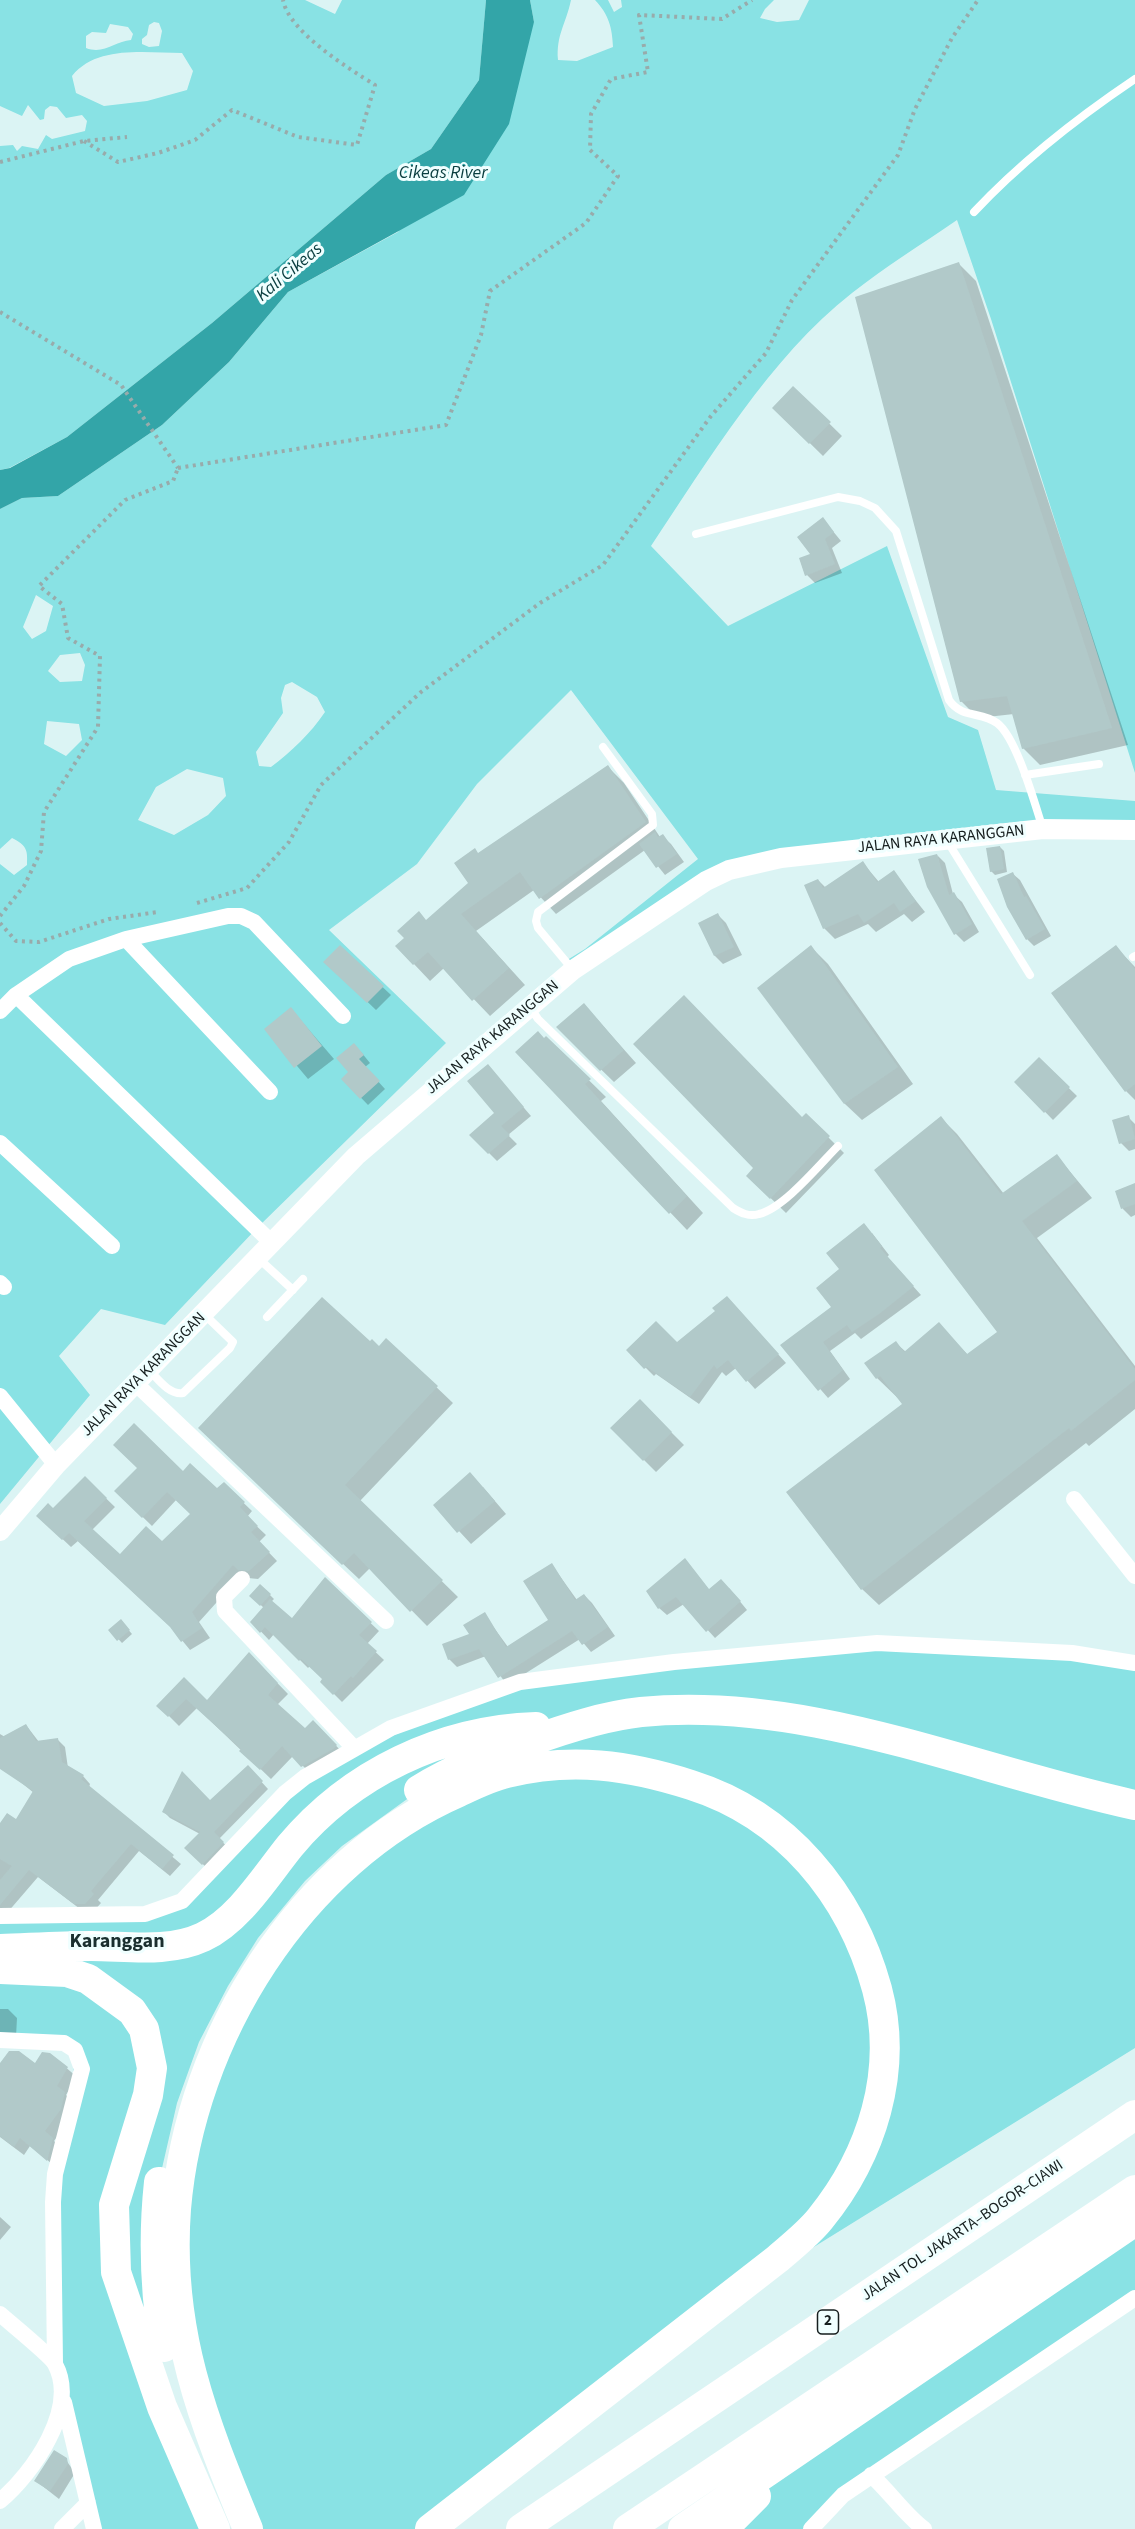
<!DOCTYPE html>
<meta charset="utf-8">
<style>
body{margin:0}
canvas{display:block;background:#dbf4f4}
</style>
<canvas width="1135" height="2529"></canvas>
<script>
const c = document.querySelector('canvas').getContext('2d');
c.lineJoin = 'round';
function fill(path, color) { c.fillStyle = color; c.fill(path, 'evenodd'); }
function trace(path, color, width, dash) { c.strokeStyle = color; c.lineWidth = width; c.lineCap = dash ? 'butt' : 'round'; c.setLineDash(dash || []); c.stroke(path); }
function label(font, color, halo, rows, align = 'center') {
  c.font = font + ' "Source Sans 3",sans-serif'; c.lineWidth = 6; c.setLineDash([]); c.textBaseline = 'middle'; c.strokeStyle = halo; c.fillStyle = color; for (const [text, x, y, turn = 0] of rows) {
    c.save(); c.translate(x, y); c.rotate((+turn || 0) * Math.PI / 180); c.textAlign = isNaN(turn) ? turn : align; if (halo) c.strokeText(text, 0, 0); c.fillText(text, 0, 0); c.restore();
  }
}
const green = new Path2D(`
 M0,0H305L335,14L342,0H486L479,80L431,149L386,175L212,323L67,437L9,468L0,470V146L13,145L17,151L22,146L38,149L46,135L52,139L85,131L87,121L82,115L66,118L57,107L50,106L45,110L44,119L40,120L28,105L22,116L0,106ZM154,22L159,23L162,31L159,46L149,47L142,44V39L147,35L149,25ZM110,24L128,27L133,34L131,40C115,41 104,55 86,48V36L92,32L106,33ZM182,53L193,71L187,90L147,101L104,106L76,93L72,76C97,45 145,53 182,53Z
 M530,0H571C566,24 556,35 558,60L577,61L613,47C612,27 609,15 595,0H608L614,12L622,7L621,0H774L765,9L760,18L777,22L799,20L809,0H1135V773L991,319L957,220C922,244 885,267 852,293C770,357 708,461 651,546L728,626L887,546L948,717L978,730L996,790L1135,801V830L756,862L573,970L564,962L585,949L698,859L571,690L477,784L417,864L329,930L446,1043L257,1228L165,1325L101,1309L59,1356L90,1395L0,1504V864L14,875L27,865C28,849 26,845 12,838L0,849V509L22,498L58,496L162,425L229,362L288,292L398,232L534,22ZM36,595L53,606L46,631L32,639L23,627ZM80,653L85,665L82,681L60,682L48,671L60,655ZM292,682L317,697L325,712C310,734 292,751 271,767L259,766L256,752L283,713L281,698L285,685ZM47,721L79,724L82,740L66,756L44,744ZM187,769L223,778L226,796L208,815L174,835L138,820L156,787Z
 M877,1643L1135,1663V2048L788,2263L430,2529H248L205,2424L176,2209L252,1981L428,1784L342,1846L305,1881L258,1938L228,1986L199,2042L177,2103L160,2177L157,2302L137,2327L215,2529H94L64,2402L53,2202L69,2119L75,2050L0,2040V1916L146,1914L182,1901L257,1823L330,1762L520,1682Z
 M1135,2221V2298L905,2453L811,2529H683Z`);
const water = new Path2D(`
 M486,0H530L534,22L509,124L464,195L288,292L229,362L162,425L58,496L22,498L0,509V470L10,468L67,437L212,323L386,175L431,149L479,80Z`);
const shadow = new Path2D(`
 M959,264L976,281L1128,745L1040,765L1023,748L1014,714L978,718L961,701Z
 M793,388L842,436L823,456L774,408Z
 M823,519L841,541L832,548L842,573L815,583L807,575Z
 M608,767L624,783L660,837L662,836L671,844L684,862L665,875L645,850L556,914L534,890L476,931L525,985L490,1016L444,968L430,981L397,946L470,883L479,854Z
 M1000,847L1004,851L1007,872L995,875L991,871Z
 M937,855L945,863L953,894L962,902L979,932L964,942L956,934Z
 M863,863L879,882L893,872L925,912L912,922L904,914L876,932L868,924L835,939L824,928L818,880L826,888Z
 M1013,874L1020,880L1051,936L1034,946L1027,939Z
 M718,915L726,923L742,955L723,964L715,956L700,923Z
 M340,947L391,995L376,1010L326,962Z
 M811,947L828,964L913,1084L862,1120L845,1104L759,988Z
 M1116,947L1135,967V1100L1126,1091Z
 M291,1009L334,1059L308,1079L266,1029Z
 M596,1018L636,1063L614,1082L558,1028Z
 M546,1038L606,1097L601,1101L703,1213L687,1230L517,1052Z
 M361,1052L370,1063L365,1067L385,1089L368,1105L343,1079L350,1072Z
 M1039,1059L1077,1096L1053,1120L1016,1082Z
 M488,1066L531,1116L508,1135L517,1144L497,1161L471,1135L496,1114Z
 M806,1115L844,1153L786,1213L748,1176Z
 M1128,1117L1135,1124V1149L1129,1151L1121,1143Z
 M941,1118L957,1134L1004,1194L1057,1156L1092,1198L1037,1238L1135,1366V1409L1089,1446L1086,1443L879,1605L862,1589L904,1404L877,1378L896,1343L906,1352L939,1324L968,1355L999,1332Z
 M1135,1185V1215L1131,1217L1123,1209L1116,1192Z
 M872,1233L889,1255L887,1257L921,1295L861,1339L855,1333L830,1351L850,1379L828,1398L783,1346L833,1307Z
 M735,1306L786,1363L755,1389L736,1368L726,1376L722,1372L699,1404L656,1374L654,1376L628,1350L677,1344L717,1311Z
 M387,1340L453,1403L360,1501L458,1597L427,1626L370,1568L359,1579L216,1444L370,1343L379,1348Z
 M640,1401L684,1445L656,1472L612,1428Z
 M183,1473L217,1491L224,1484L252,1511L247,1517L266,1535L259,1542L277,1561L258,1579L248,1578L243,1573L199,1622L210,1638L190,1650L172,1628L78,1541L71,1547L38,1516L53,1510L85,1478L115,1507L92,1530L120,1556L162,1543L192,1514L177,1499L152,1526L116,1491Z
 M483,1487L506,1514L471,1544L435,1505Z
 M685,1560L710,1591L729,1588L747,1610L715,1638L684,1604L667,1615L659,1608Z
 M552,1565L577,1600L584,1595L592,1603L615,1636L591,1652L580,1639L507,1685L486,1656L457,1667L449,1659L471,1635L484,1614L508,1647L550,1621Z
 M325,1580L379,1631L367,1644L384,1660L342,1702L322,1682L324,1679L310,1666L308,1668L274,1634L269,1640L252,1622L264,1608L251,1596L261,1586L274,1599L271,1602L292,1620Z
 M121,1621L132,1634L122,1643L110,1630Z
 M259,1664L288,1694L277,1705L305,1730L313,1722L346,1756L313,1776L293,1756L271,1779L197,1708L179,1726L159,1706L184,1680L207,1702Z
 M26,1725L39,1742L57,1739L65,1747L68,1768L83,1776L90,1784L89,1787L181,1864L170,1876L139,1851L98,1900L101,1903L93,1912H84L38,1877L7,1913L0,1917V1826L16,1821L34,1793L13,1776L0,1751V1734L5,1737Z
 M248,1767L268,1789L219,1839L230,1849L209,1870L186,1848L200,1834L170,1818L164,1812L210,1802Z
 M0,2009H8L17,2018L16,2037L0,2041Z
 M50,2054L77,2077L66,2095L74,2103L70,2119L54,2141L62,2149L57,2168L30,2146L24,2155L0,2137V2066L36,2065Z
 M0,2217L11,2227L0,2240Z
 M66,2460L75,2473L59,2499L36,2481Z`);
const building = new Path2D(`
 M959,262L1112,728L1022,749L1007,696L960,702L855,297Z
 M793,386L831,422L809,444L772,408Z
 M823,517L834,532L825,539L835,564L805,576L799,558L810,554L797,537Z
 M608,765L646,822L539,899L520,872L461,914L509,968L472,1001L428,952L413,965L395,946L404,938L397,931L419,911L426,920L468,883L454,863L475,848L478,853Z
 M655,832L658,837L663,834L677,854L656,868L639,844Z
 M1000,846L1004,869L990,872L986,848Z
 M937,854L949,895L954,892L972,924L954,935L927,887L918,859Z
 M863,861L877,882L894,870L916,901L900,912L894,903L864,923L858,914L823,929L804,885L818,879L823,888Z
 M1013,872L1024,897L1026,896L1045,929L1026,940L1007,907L997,879Z
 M718,913L734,947L714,956L698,923Z
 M340,945L384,986L367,1003L323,962Z
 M811,945L898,1067L844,1104L757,988Z
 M1116,945L1135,969V1084L1125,1092L1051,993Z
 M684,995L802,1117L806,1113L830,1136L770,1199L746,1176L753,1168L633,1044Z
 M584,1003L624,1050L600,1071L556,1027Z
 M291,1007L322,1046L294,1068L264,1029Z
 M538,1031L544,1038L546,1036L591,1079L585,1084L687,1196L669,1214L515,1052Z
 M354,1043L364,1055L359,1059L380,1081L360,1099L341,1079L348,1072L336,1058Z
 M1039,1057L1070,1087L1044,1113L1014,1082Z
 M488,1064L524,1107L501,1126L510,1135L488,1154L469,1135L494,1113L467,1081Z
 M1129,1115L1135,1139L1119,1144L1112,1120Z
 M941,1116L1001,1194L1057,1154L1077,1181L1022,1221L1135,1369V1380L1071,1431L1069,1428L861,1590L786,1492L902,1404L880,1376L876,1379L864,1363L896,1341L904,1352L939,1322L967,1354L997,1332L874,1170Z
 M1135,1183V1204L1121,1209L1115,1191Z
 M864,1223L882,1246L880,1248L914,1286L879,1314L852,1332L847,1325L823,1342L843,1370L818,1391L780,1345L831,1307L816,1288L839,1269L826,1253Z
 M727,1296L779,1354L746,1382L728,1360L717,1369L714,1365L690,1397L647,1367L644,1369L626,1350L656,1321L677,1342L715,1311L712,1308Z
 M322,1297L370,1341L372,1339L379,1346L386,1338L438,1386L345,1485L443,1580L410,1612L354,1553L342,1565L198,1428Z
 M640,1399L672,1432L643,1461L610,1428Z
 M134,1423L183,1471L190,1463L217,1488L224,1482L245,1502L240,1507L258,1526L251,1532L270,1552L249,1571L238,1570L233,1565L192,1612L202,1628L181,1642L170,1627L69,1533L62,1540L36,1516L48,1503L53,1508L85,1476L107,1498L84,1521L120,1554L146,1526L162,1541L190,1514L167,1492L142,1518L114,1491L137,1468L113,1445Z
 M470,1472L495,1501L457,1533L433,1505Z
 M685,1558L709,1589L721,1579L741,1601L706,1632L676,1597L658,1609L646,1591Z
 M552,1563L575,1600L584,1594L608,1627L582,1645L572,1631L498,1678L479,1649L448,1660L442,1644L469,1634L463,1625L485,1612L506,1647L548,1620L523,1581Z
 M325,1577L372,1622L359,1635L377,1651L353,1678L351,1676L333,1695L320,1682L322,1679L301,1659L299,1661L265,1627L260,1633L250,1622L270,1599L292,1618Z
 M260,1584L271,1594L260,1606L249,1596Z
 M121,1619L130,1630L117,1641L108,1630Z
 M249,1652L278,1683L268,1695L305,1728L313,1720L337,1745L333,1749L301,1767L282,1746L260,1770L239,1751L241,1749L186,1699L168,1717L156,1706L184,1677L207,1700Z
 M26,1724L36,1741L58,1738L62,1762L84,1775L81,1779L174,1855L162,1869L131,1844L91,1891L94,1894L85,1904H74L29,1870L0,1905V1880L12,1866L0,1859V1823L7,1813L16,1819L33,1791L0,1769V1738Z
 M248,1765L263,1781L214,1832L224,1842L202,1865L184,1848L200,1832L162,1812L182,1771L210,1800Z
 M9,2051H19L35,2063L42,2052L50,2053L68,2067L57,2086L65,2092L61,2109L45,2131L53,2138L47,2161L20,2138L14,2147L0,2136V2063Z
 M54,2450L67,2458L68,2464L50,2491L34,2481Z`);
const path = new Path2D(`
 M84,141L118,162L158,153L195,140L232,110L298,137L357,145L375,85C348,68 289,32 283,0
 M0,162L84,141L127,137
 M0,312L121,385L178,468
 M178,468L446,425L481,335L490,291L586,223L618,176L590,150L591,114L611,79L648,72L639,15L722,19L752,0
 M197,903L247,888L289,842L321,785L421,692L540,603L603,565L711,416L766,353L792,300L898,155L915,109L952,38L978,0
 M0,916L24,886L41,851L44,812L98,727L100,656L68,638L62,604L39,586L125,500L173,481L178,468
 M0,923L16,941L39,942L109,919L158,912`);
const service = new Path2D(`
 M974,212C1021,162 1077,118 1135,79
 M696,534L838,497L860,501L875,508L896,531L949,700C962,719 981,711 997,723C1017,738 1035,805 1043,829
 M1025,775L1099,764
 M946,839L1030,975
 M1133,957L1135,956
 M573,970L538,928L536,921L538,912L653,825L652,814L603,747
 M530,1007L538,1019L733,1208C741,1213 749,1217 759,1214C784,1208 819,1165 838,1146
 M258,1258L293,1290
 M267,1317L303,1279
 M149,1370C158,1379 169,1395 183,1393L230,1348L233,1342L204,1314`);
const minor = new Path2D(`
 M126,939L228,916H241L254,922L343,1016
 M16,995L69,959L126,939L270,1092
 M0,1011L16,995L272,1243
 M0,1143L112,1246
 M0,1283L4,1287
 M135,1383L386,1621
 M0,1396L56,1465
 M1074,1499L1135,1576
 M242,1579L224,1597L225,1611L354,1748
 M0,1916L145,1914L182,1901L285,1793L305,1777L391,1728L520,1682L674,1662L877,1643L1072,1653L1135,1663
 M0,2040L64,2043L75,2050L82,2069L55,2174L53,2202L55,2364
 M0,2314C10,2323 51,2356 55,2364C79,2408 33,2473 0,2501
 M64,2402L94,2529
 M871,2475C890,2492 904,2514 924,2529
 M62,2529L88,2503
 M811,2529L843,2495L1135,2298`);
const tertiary = new Path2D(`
 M0,1531L56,1465L356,1156L573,970L706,881L729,870L781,858L1043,829L1135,830`);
const motorway = new Path2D(`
 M419,1790C454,1768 492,1754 531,1741C567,1728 604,1716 641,1712C811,1696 972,1770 1135,1805
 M0,1949C30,1948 61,1946 91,1946C127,1946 169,1953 203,1937C239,1920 265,1877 290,1846C351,1773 442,1730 536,1727
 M0,1969L67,1972L88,1979L132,2011L144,2029L152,2068L148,2095L114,2205L116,2272L162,2407L215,2529
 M159,2182C153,2238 155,2291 164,2347
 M248,2529C203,2420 167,2331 176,2209C190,2038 300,1861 459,1792C474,1785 490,1777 507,1773C571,1757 629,1765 691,1785C786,1815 851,1894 877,1989C899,2071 872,2155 820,2219C808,2234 791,2247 776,2260L430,2529
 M521,2529L1135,2115
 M628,2529L1135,2190
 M683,2529L1135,2221
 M723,2529L756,2496`);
const shields = [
 [828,2322,21]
];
const shieldNames = [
 ["2",828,2322]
];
const streetNames = [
 ["JALAN RAYA KARANGGAN",941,840,-6],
 ["JALAN RAYA KARANGGAN",493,1038,-40],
 ["JALAN RAYA KARANGGAN",144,1375,-45],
 ["JALAN TOL JAKARTA–BOGOR–CIAWI",963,2231,-34]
];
const waterNames = [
 ["Cikeas River",443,174],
 ["Kali Cikeas",290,273,-40]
];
const quarterNames = [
 ["Karanggan",117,1943]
];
fill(green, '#89e2e4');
fill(water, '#33a5a8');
fill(shadow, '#0003');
fill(building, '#b1c9c9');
trace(path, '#98abab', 4, [3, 4.5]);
trace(service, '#fff', 8);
trace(minor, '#fff', 16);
trace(tertiary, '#fff', 20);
trace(motorway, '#fff', 30);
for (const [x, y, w] of shields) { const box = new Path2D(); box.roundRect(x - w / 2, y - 12, w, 24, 4.5); c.fillStyle = '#f0ffff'; c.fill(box); trace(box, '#161f1f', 1.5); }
label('bold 15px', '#161f1f', null, shieldNames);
label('16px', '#161f1f', '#f0ffff', streetNames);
label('italic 18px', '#093d3f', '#f0ffff', waterNames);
label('bold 20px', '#1a2f2f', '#f0ffff', quarterNames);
</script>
